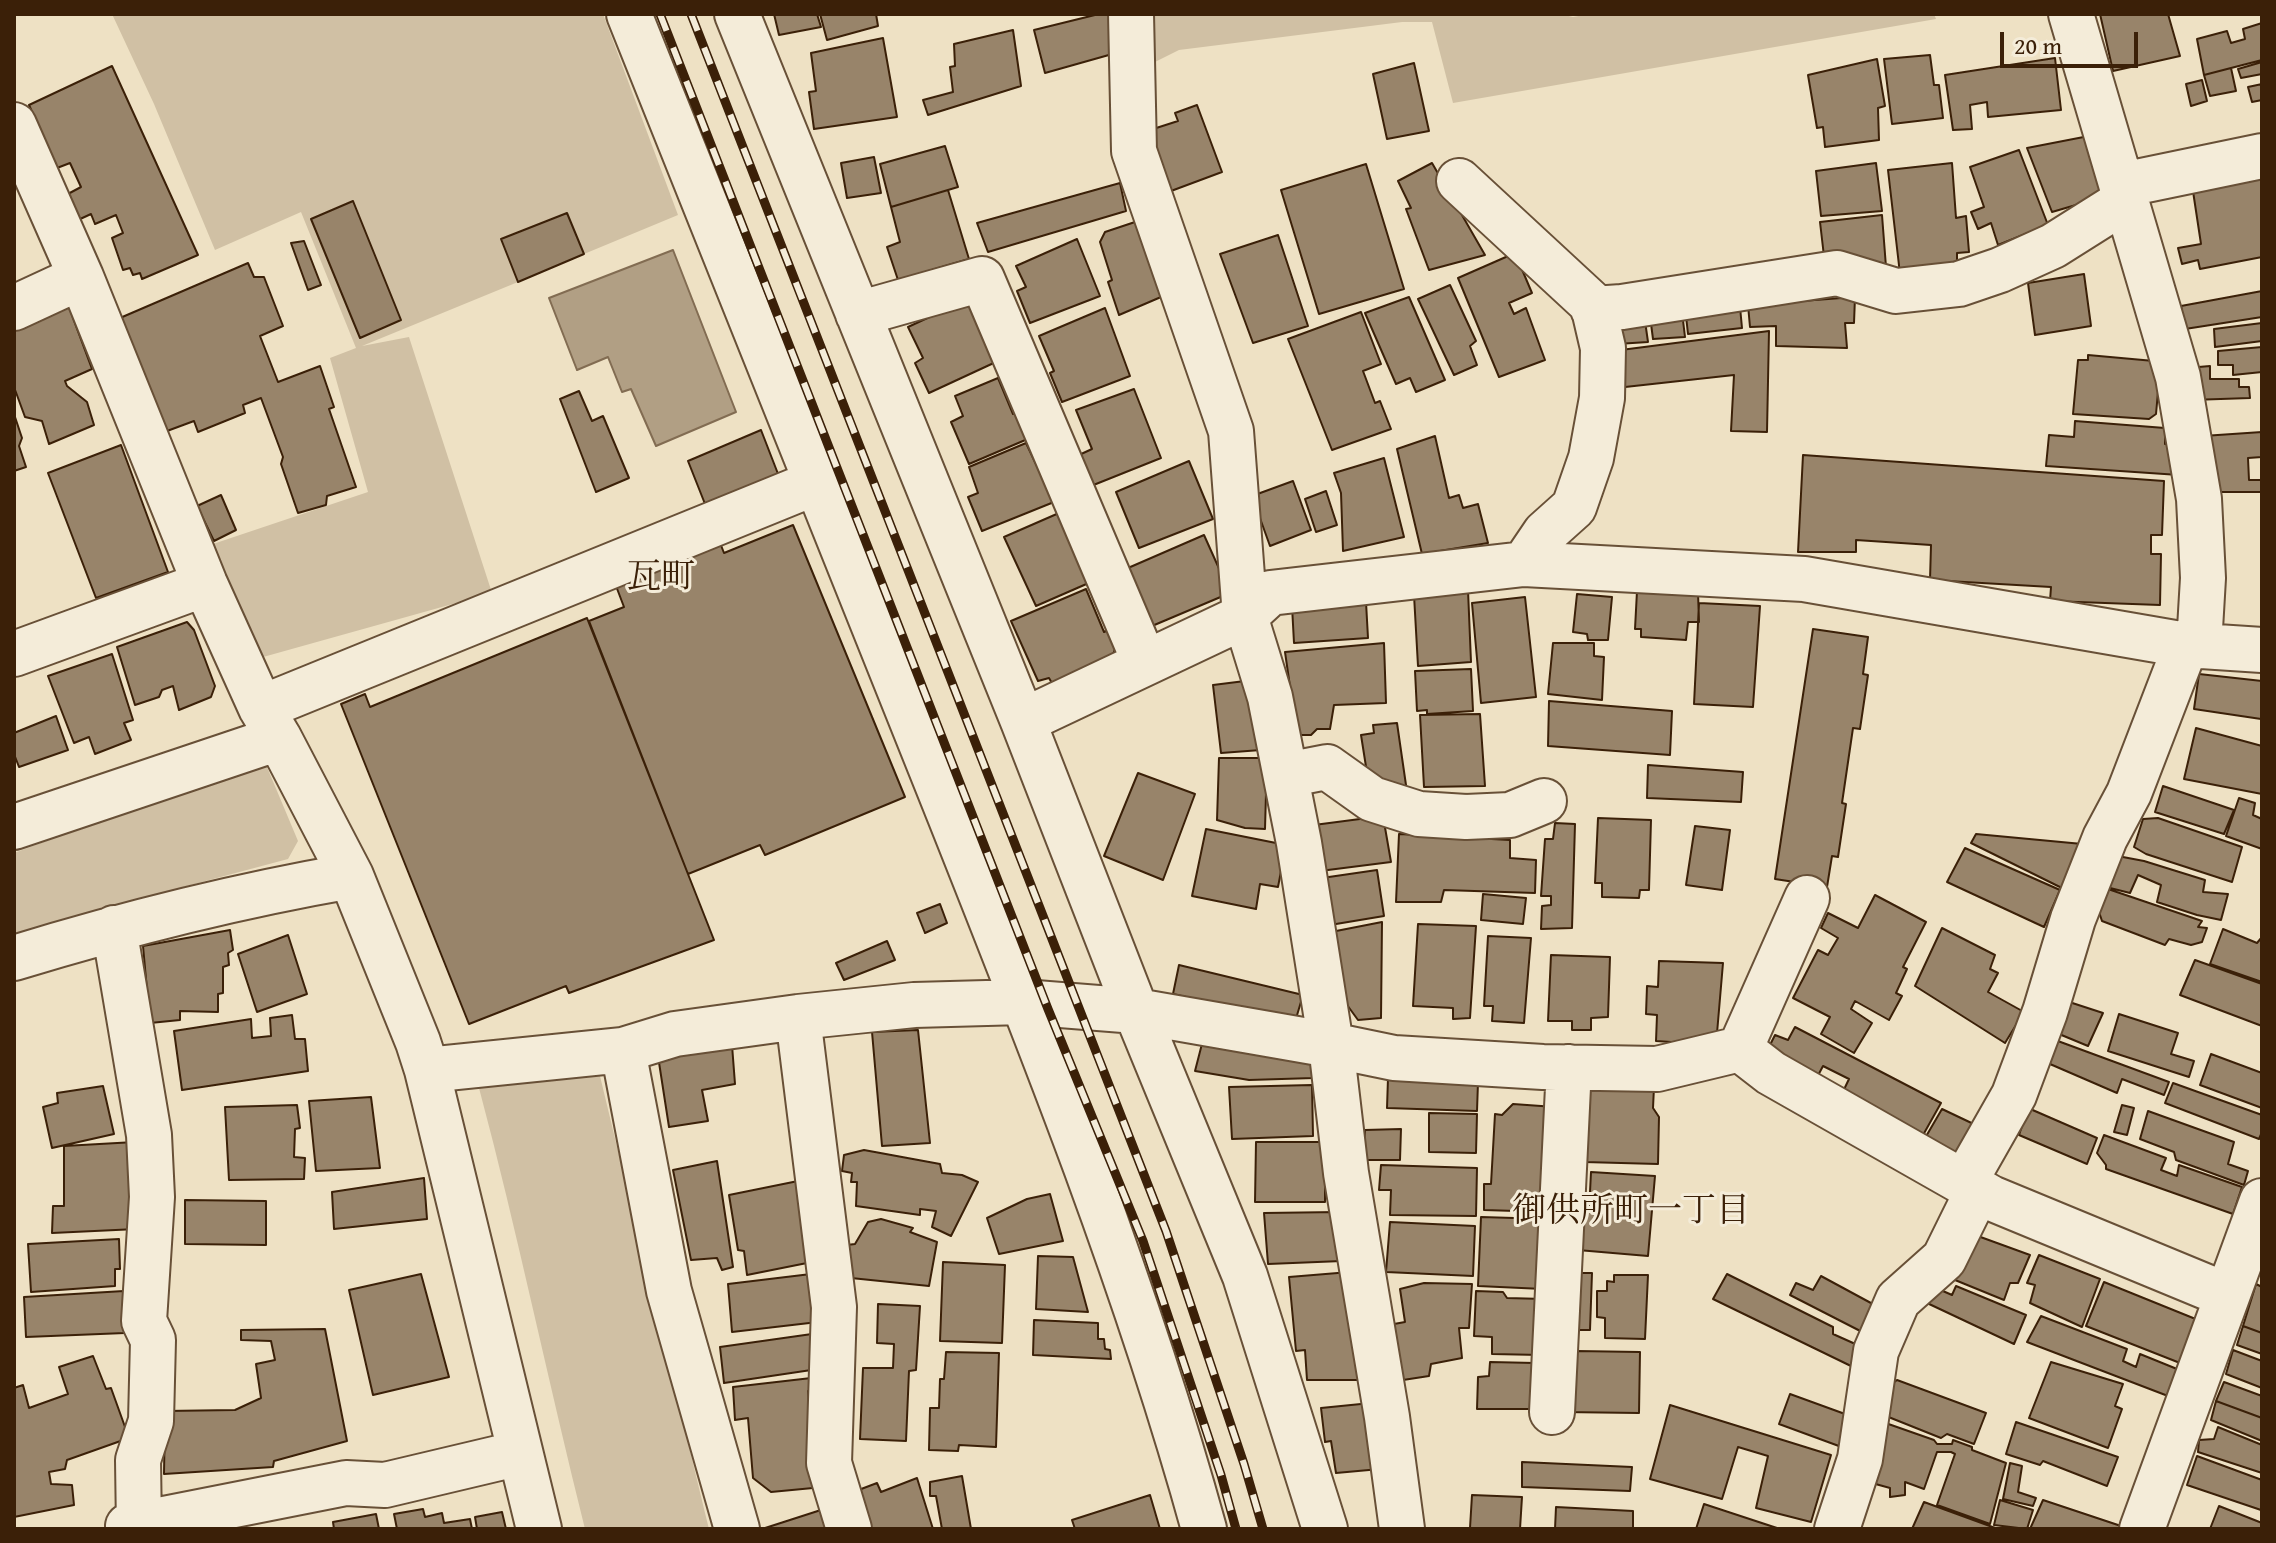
<!DOCTYPE html>
<meta charset="utf-8">
<style>
body{margin:0}
#map{position:relative;width:2276px;height:1543px;overflow:hidden;background:#eee1c4;font-family:"Gentium Book Plus",serif}
canvas{display:block}
.frame{position:absolute;inset:0;border:16px solid #3b2008;pointer-events:none}
.scale{position:absolute;left:2000px;top:32px;width:138px;height:36px;box-sizing:border-box;border:4px solid #3b2008;border-top:0;padding-left:10px;font-size:24px;line-height:28px;white-space:nowrap;color:#3b2008;-webkit-text-stroke:6px #f4ecd9;paint-order:stroke}
</style>
<div id="map">
<canvas width="2276" height="1543"></canvas>
<div class="frame"></div>
<div class="scale">20 m</div>
</div>
<script>
const c = document.querySelector('canvas').getContext('2d');
c.lineJoin = 'round';
function fill(path, color) { c.fillStyle = color; c.fill(path, 'evenodd'); }
function trace(path, color, width, dash) { c.strokeStyle = color; c.lineWidth = width; c.lineCap = dash ? 'butt' : 'round'; c.setLineDash(dash || []); c.stroke(path); }
function label(font, color, halo, rows, align = 'center') {
  c.font = font + ' "Gentium Book Plus","Noto Serif JP",serif'; c.lineWidth = 6; c.setLineDash([]); c.textBaseline = 'middle'; c.strokeStyle = halo; c.fillStyle = color; for (const [text, x, y, turn = 0] of rows) {
    c.save(); c.translate(x, y); c.rotate((+turn || 0) * Math.PI / 180); c.textAlign = isNaN(turn) ? turn : align; if (halo) c.strokeText(text, 0, 0); c.fillText(text, 0, 0); c.restore();
  }
}
const green = new Path2D(`
 M112,14H603L678,215L584,254L567,213L501,239L518,282L362,346L409,337L492,593L256,659L210,545L368,492L330,358L356,348L301,212L215,250L154,104Z
 M1146,14H1560L1573,17L1589,14H1934L1936,19L1453,103L1432,22H1402L1179,50L1147,66Z
 M264,760L298,841L288,859L112,906L14,937V853Z
 M600,1076L705,1513L709,1529H585C548,1382 518,1234 479,1088Z`);
const water = new Path2D(`
 M673,250L736,412L656,446L631,389L622,392L608,357L577,370L549,298Z`);
const building = new Path2D(`
 M774,14H817L821,27L779,35Z
 M820,14H876L878,26L827,40Z
 M1099,14H1115L1123,51L1045,73L1034,30Z
 M2100,14H2168L2180,56L2113,71Z
 M2262,23V60L2204,75L2197,39L2227,31L2231,43L2245,39L2243,29Z
 M1013,30L1021,86L928,115L923,100L953,92L950,67L955,66L954,44Z
 M883,38L897,117L814,129L809,92L816,91L811,53Z
 M1930,55L1934,85H1939L1943,118L1892,124L1884,59Z
 M2055,58L2061,110L1988,117L1987,102L1970,105L1972,129L1953,130L1945,75Z
 M1877,59L1885,106L1878,108L1879,140L1825,147L1823,127L1817,128L1808,75Z
 M2262,62V74L2241,78L2238,69Z
 M1414,63L1429,131L1387,139L1373,74Z
 M112,66L198,255L142,279L140,273L133,275L130,268L123,270L112,238L123,233L116,215L95,224L91,214L78,220L66,195L81,187L70,163L57,168L29,105Z
 M2231,68L2236,91L2210,96L2204,75Z
 M2202,80L2207,101L2191,106L2186,84Z
 M2262,84V100L2252,102L2248,87Z
 M1197,105L1222,172L1171,191L1150,130L1178,121L1175,113Z
 M2094,135L2110,195L2052,212L2027,148Z
 M945,146L958,187L891,207L880,164Z
 M2019,150L2048,225L1998,245L1991,223L1978,229L1971,212L1984,207L1970,167Z
 M874,157L881,193L847,198L841,163Z
 M1432,163L1485,255L1429,270L1406,209L1411,208L1398,181Z
 M1876,163L1882,211L1821,216L1816,171Z
 M1952,163L1956,218L1966,216L1969,252L1957,253V269L1900,274L1888,170Z
 M1366,164L1404,289L1319,314L1281,190Z
 M2262,164V257L2200,269L2198,260L2182,264L2178,248L2201,244L2191,178Z
 M1120,183L1126,211L988,252L977,223Z
 M948,190L969,259L898,280L887,247L900,242L891,207Z
 M353,201L401,320L360,338L311,219Z
 M567,213L584,254L518,282L501,239Z
 M1882,215L1886,267L1825,265L1820,222Z
 M1141,220L1168,294L1119,315L1108,282L1112,280L1100,242L1105,232Z
 M1278,235L1308,326L1253,343L1220,254Z
 M1077,239L1100,296L1030,323L1017,291L1026,287L1016,266Z
 M304,241L321,285L308,290L291,243Z
 M1515,253L1532,293L1509,303L1514,314L1526,308L1545,360L1499,377L1458,278Z
 M248,263L254,277H264L283,326L260,336L278,382L320,366L334,407L329,409L356,487L327,496L326,505L298,513L281,464L283,457L261,398L243,405L245,413L198,432L194,421L167,431L120,318Z
 M2084,274L2091,326L2035,335L2028,283Z
 M1450,285L1476,341L1470,346L1477,365L1454,375L1418,299Z
 M2262,291V317L2185,329L2181,306Z
 M1409,297L1445,380L1416,392L1410,378L1396,384L1365,313Z
 M1855,297L1854,323H1845L1847,348L1776,346V326L1750,327L1748,305Z
 M964,301L976,309L998,361L929,393L915,363L923,358L908,327Z
 M69,307L92,369L65,381L67,386L87,402L94,425L49,444L42,421L25,417L14,387V328Z
 M1740,307L1742,328L1688,334L1686,316Z
 M1105,308L1130,376L1062,402L1050,373L1054,371L1039,336Z
 M1361,312L1381,364L1363,371L1375,403L1380,401L1391,429L1332,450L1288,339Z
 M1682,312L1685,337L1653,339L1650,316Z
 M1644,314L1648,342L1617,344L1616,325Z
 M2262,323V341L2215,347L2214,329Z
 M1769,331L1767,432L1731,431L1734,375L1616,388L1613,351Z
 M2262,347V372L2233,375V365H2218V351Z
 M2088,355L2154,361L2160,370L2156,414L2149,419L2073,414L2078,360H2088Z
 M2210,366V379H2239V387H2249L2250,398L2191,400L2187,368Z
 M998,378L1013,414L1020,413L1030,438L969,464L951,422L963,416L955,396Z
 M1134,389L1161,458L1091,486L1079,455L1092,449L1076,410Z
 M579,391L592,421L603,416L629,478L596,492L560,399Z
 M14,414L22,438L19,446L26,467L14,471Z
 M2075,421L2165,428V444L2179,446V475L2046,466L2049,435L2074,437Z
 M761,430L780,479L707,509L688,461Z
 M2262,432V457L2248,458L2249,480H2262V492H2209L2203,436Z
 M1435,436L1449,498L1459,495L1463,508L1478,504L1488,543L1422,554L1397,449Z
 M1026,443L1054,502L982,531L968,497L978,493L969,467Z
 M121,445L168,572L96,598L48,473Z
 M1803,455L2164,481L2162,535H2151V554H2161L2160,605L2050,601L2051,587L1930,580L1931,545L1856,540V552H1798Z
 M1384,458L1404,537L1343,551L1341,493L1334,473Z
 M1189,461L1213,519L1139,548L1116,492Z
 M1293,481L1311,530L1270,546L1252,496Z
 M1326,491L1337,525L1316,532L1305,499Z
 M221,495L236,530L214,541L197,506Z
 M1059,513L1091,582L1036,606L1004,537Z
 M793,525L905,797L765,855L760,845L688,874L589,621L624,607L613,578L717,535L724,553Z
 M1204,535L1230,593L1152,626L1128,568Z
 M1086,589L1104,632L1110,629L1117,644L1110,662L1053,685L1049,678L1038,681L1011,621Z
 M1468,590L1471,662L1418,666L1414,595Z
 M1637,591L1698,592L1699,622H1688L1686,640L1641,637V629H1635Z
 M1577,594L1612,597L1608,640H1588L1587,634L1573,632Z
 M1525,597L1536,697L1481,703L1472,603Z
 M1366,602L1368,638L1294,643L1292,606Z
 M1699,603L1760,606L1753,707L1694,704Z
 M587,618L714,940L569,993L566,986L469,1024L341,704L365,694L370,707Z
 M187,622L194,630L215,686L211,697L179,710L173,686L162,690L159,697L135,705L117,647Z
 M1813,629L1868,637L1863,674L1868,675L1860,729L1853,728L1842,803L1846,804L1838,857L1832,856L1827,887L1775,879Z
 M1384,643L1386,703L1334,705L1330,729H1317L1311,735H1297L1285,652Z
 M1553,643H1594V656L1604,657L1602,700L1548,694Z
 M112,654L133,720L124,723L131,740L95,754L89,737L74,743L48,676Z
 M1471,669L1473,711L1427,714V710L1417,711L1415,671Z
 M2199,674L2262,681L2261,719L2194,709Z
 M1253,680L1261,750L1221,753L1213,685Z
 M1549,701L1672,711L1670,755L1548,746Z
 M1480,714L1485,786L1424,787L1420,715Z
 M56,716L68,750L19,767L14,754V733Z
 M1397,723L1407,792L1367,773L1361,735L1374,733L1373,725Z
 M2196,728L2262,746V794L2184,779Z
 M1219,758H1267L1265,829L1245,828L1217,820Z
 M1648,765L1743,772L1741,802L1647,798Z
 M1138,773L1195,794L1163,880L1104,856Z
 M2163,786L2234,810L2224,834L2155,812Z
 M2239,798L2255,803L2253,815L2262,819V849L2226,836Z
 M1383,816L1391,862L1320,871L1314,825Z
 M1598,818L1651,820L1649,890H1640L1639,898L1602,897V883H1595Z
 M2158,818L2242,847L2232,882L2146,854L2134,847L2143,819Z
 M1555,823L1575,824L1572,928L1541,929L1542,906L1551,905V896H1541L1545,839H1553Z
 M1695,826L1730,830L1722,890L1686,885Z
 M1206,829L1286,845L1278,887L1260,884L1256,909L1192,896Z
 M1399,834L1510,840V858L1536,860L1535,893L1444,890L1441,902H1396Z
 M1976,834L2093,845L2072,893L1971,843Z
 M1965,848L2060,890L2044,927L1947,882Z
 M2107,854L2144,861L2205,880L2203,892L2228,894L2221,920L2197,915L2157,902L2161,885L2138,875L2130,893L2102,886Z
 M1377,870L1384,916L1330,925L1322,878Z
 M2108,889L2202,921L2198,927L2207,928L2202,942L2191,945L2169,939L2165,945L2102,921L2096,903Z
 M1483,894L1526,898L1523,924L1481,920Z
 M1875,895L1926,922L1903,967L1907,969L1896,993L1902,996L1889,1020L1855,1001L1851,1009L1872,1023L1854,1053L1821,1034L1830,1017L1793,998L1818,950L1828,955L1838,938L1821,928L1828,913L1858,928Z
 M940,904L947,923L925,933L917,913Z
 M1382,922L1381,1018L1358,1020L1342,998L1331,932Z
 M1418,924L1476,926L1470,1018L1453,1019V1008L1413,1006Z
 M1942,928L1995,955L1990,969L1998,973L1988,992L2024,1012L2005,1043L1915,986Z
 M2223,929L2257,943L2262,937V982L2210,964Z
 M230,930L233,950L228,953L229,965L223,967V993L218,994V1012L180,1011V1020L150,1023L143,946Z
 M288,935L307,994L257,1012L238,954Z
 M1488,936L1531,938L1524,1023L1492,1021L1493,1006H1484Z
 M887,941L895,960L844,980L836,963Z
 M1551,955L1610,957L1608,1017L1591,1018V1030H1572V1021H1548Z
 M2195,960L2262,984V1026L2180,995Z
 M1659,961L1723,963L1716,1045L1656,1041L1657,1015L1646,1014L1647,986L1658,987Z
 M1179,965L1303,995L1295,1022L1173,994Z
 M2057,998L2103,1013L2088,1046L2047,1029Z
 M2119,1014L2178,1033L2171,1054L2194,1061L2189,1077L2108,1051Z
 M292,1015L295,1039H305L308,1071L182,1090L174,1031L251,1019L252,1038L271,1036L270,1018Z
 M1795,1027L1941,1103L1918,1144L1839,1100L1849,1079L1823,1066L1813,1085L1764,1057L1775,1035L1788,1040Z
 M918,1030L930,1143L882,1146L872,1032Z
 M1204,1036L1314,1063V1078L1249,1080L1195,1071Z
 M2047,1037L2169,1082L2164,1095L2122,1079L2117,1093L2043,1061Z
 M732,1045L735,1084L702,1090L708,1121L669,1127L658,1056Z
 M2211,1054L2262,1073V1108L2200,1085Z
 M1388,1078L1478,1082L1477,1111L1387,1108Z
 M1588,1083L1654,1087L1653,1108L1659,1117L1658,1164L1584,1162Z
 M2173,1083L2262,1115V1132L2259,1139L2165,1103Z
 M1312,1085L1313,1136L1232,1139L1229,1087Z
 M103,1086L114,1134L52,1148L43,1107L58,1103L57,1093Z
 M371,1097L380,1168L316,1171L309,1101Z
 M1513,1104L1555,1107L1548,1212L1484,1210V1184H1491L1495,1114L1502,1115Z
 M297,1105L300,1128L295,1129L294,1157L305,1158L304,1179L229,1180L225,1107Z
 M2122,1105L2134,1108L2127,1135L2114,1132Z
 M2028,1108L2097,1138L2087,1164L2019,1135Z
 M1942,1109L1982,1128L1971,1148L1940,1156L1921,1145Z
 M2148,1111L2234,1142L2228,1164L2248,1171L2244,1185L2176,1160L2174,1152L2140,1139Z
 M1429,1113L1477,1114L1476,1153L1429,1152Z
 M1401,1129L1400,1160H1363L1365,1130Z
 M2104,1135L2166,1158L2161,1170L2177,1176L2179,1165L2242,1187L2233,1214L2106,1169V1165L2097,1153Z
 M135,1142V1185H129V1193L137,1194V1229L52,1233L53,1206H64V1146Z
 M1256,1142H1325V1202H1255Z
 M864,1150L940,1164L942,1173L962,1175L978,1182L951,1236L932,1227L936,1211L920,1209V1215L856,1206L857,1182H851L852,1173L842,1171L844,1155Z
 M717,1161L733,1267L722,1270L717,1258L691,1260L673,1170Z
 M1381,1165L1477,1168L1476,1216L1390,1215L1391,1190H1379Z
 M1591,1172L1655,1176L1648,1256L1566,1249L1569,1213L1589,1212Z
 M424,1178L427,1219L334,1229L332,1192Z
 M803,1180L812,1262L747,1275L744,1251L738,1250L729,1195Z
 M1050,1194L1063,1241L999,1254L987,1218L1027,1199Z
 M185,1200L266,1201V1245L185,1244Z
 M1339,1212L1342,1261L1268,1264L1264,1213Z
 M1481,1217L1547,1219L1543,1289L1478,1286Z
 M881,1219L913,1228L910,1232L937,1242L929,1286L851,1278L847,1245L855,1244L868,1222Z
 M1390,1222L1475,1226L1473,1276L1386,1272Z
 M1975,1235L2030,1255L2018,1283H2010L2004,1300L1955,1280Z
 M119,1239L120,1269H115V1286L31,1292L28,1244Z
 M2039,1255L2100,1279L2082,1327L2030,1303L2035,1285L2027,1283Z
 M1038,1256L1073,1257L1088,1312L1036,1309Z
 M943,1262L1005,1265L1002,1343L940,1341Z
 M1350,1272L1363,1380H1307L1305,1350L1296,1351L1289,1277Z
 M1566,1273H1592L1590,1330H1564Z
 M421,1274L449,1377L373,1395L349,1290Z
 M811,1274L818,1322L732,1332L728,1284Z
 M1727,1274L1833,1327V1334L1862,1347L1853,1367L1713,1299Z
 M1614,1275H1648L1645,1339L1605,1338V1318L1597,1317V1291H1607V1281L1614,1282Z
 M1821,1276L1882,1309L1870,1336L1790,1295L1796,1283L1813,1290Z
 M2104,1282L2198,1320L2180,1363L2086,1326Z
 M1424,1283L1472,1284L1469,1328H1459L1462,1358L1431,1364L1429,1376L1403,1380L1394,1324L1405,1322L1400,1289Z
 M2256,1284L2262,1287V1333L2243,1326Z
 M1956,1286L2026,1315L2014,1344L1927,1303L1936,1288L1952,1295Z
 M124,1291L125,1333L26,1337L24,1297Z
 M1476,1291L1503,1292L1507,1298L1544,1299L1541,1355L1492,1354V1337L1474,1336Z
 M878,1304L920,1306L916,1370L909,1371L906,1441L860,1439L863,1368H893L894,1344L877,1343Z
 M2041,1316L2127,1349L2123,1361L2136,1367L2140,1354L2177,1369L2168,1396L2027,1342Z
 M1034,1320L1098,1323V1339H1104L1105,1349L1110,1350L1111,1359L1033,1355Z
 M2243,1326L2262,1333V1354L2237,1345Z
 M325,1329L347,1441L274,1461L273,1467L164,1474L165,1411L235,1410L261,1398L256,1364L275,1360L271,1341L241,1340V1330Z
 M819,1333L818,1369L724,1383L720,1347Z
 M2233,1350L2262,1361V1388L2226,1374Z
 M1576,1351L1640,1352L1639,1413L1562,1412Z
 M946,1352L999,1353L996,1447L959,1445L958,1451L929,1450L930,1408H939L940,1379H944Z
 M93,1356L106,1389L111,1388L129,1438L67,1460L65,1469L49,1472L51,1484L72,1485L74,1505L14,1517V1388L23,1385L29,1408L68,1394L59,1367Z
 M1490,1362L1535,1363L1534,1409H1477L1478,1377L1489,1376Z
 M2051,1362L2123,1384L2115,1406L2122,1409L2108,1448L2029,1418Z
 M820,1377L819,1391H808L815,1473L813,1488L771,1492L753,1478L748,1418L735,1420L733,1387Z
 M1897,1380L1986,1413L1974,1444L1947,1434L1941,1438L1886,1416L1889,1386Z
 M2224,1382L2262,1396V1418L2216,1401Z
 M1790,1394L1856,1418L1847,1449L1779,1424Z
 M2216,1401L2262,1418V1441L2211,1420Z
 M1371,1403L1380,1469L1336,1473L1331,1441L1325,1442L1321,1408Z
 M1670,1405L1831,1455L1811,1522L1756,1508L1768,1456L1738,1447L1722,1499L1650,1479Z
 M1877,1420L1934,1440L1937,1444H1952L1953,1440L1972,1447V1450L2006,1463L1990,1524L1937,1505L1955,1454L1951,1452H1937L1924,1489L1905,1482V1495L1890,1497V1488L1861,1480Z
 M2016,1422L2118,1457L2107,1486L2043,1461L2040,1465L2006,1454Z
 M2218,1427L2262,1445V1473L2198,1452L2199,1440L2214,1439Z
 M2197,1456L2262,1480L2261,1510L2187,1485Z
 M1522,1462L1632,1467L1630,1491L1522,1487Z
 M2010,1463L2022,1466L2018,1492L2036,1498L2033,1506L2003,1499Z
 M962,1476L971,1529H942L936,1496H930V1482Z
 M917,1478L933,1529H860L848,1494L877,1483L881,1492Z
 M1150,1495L1160,1529H1075L1072,1520Z
 M1472,1495L1522,1497L1520,1529H1446L1470,1528Z
 M2000,1500L2033,1510L2027,1529L1994,1525Z
 M2043,1500L2121,1526L2120,1529H2030Z
 M1924,1502L1998,1529H1912Z
 M1704,1504L1780,1529H1696Z
 M2219,1506L2262,1523V1529H2210Z
 M1556,1507L1633,1511V1529H1555Z
 M423,1509L425,1517L442,1513L444,1523L470,1519L472,1529H397L394,1514Z
 M824,1509L831,1529H762Z
 M502,1512L506,1529H477L475,1517Z
 M376,1514L379,1529H334L333,1522Z`);
const minor = new Path2D(`
 M629,14C734,276 840,538 944,801C1039,1040 1135,1280 1204,1529
 M737,14L1023,721L1136,1011L1245,1276L1325,1529
 M1131,14L1134,151L1231,431L1245,616L1270,697L1299,843L1331,1045L1346,1173L1387,1417L1402,1529
 M2071,14L2178,377L2199,499L2203,578L2199,646
 M14,125L81,277L205,584L261,708L279,738L351,876L418,1042L427,1070L539,1529
 M1459,181L1593,305L1603,348L1602,398L1591,458L1574,507L1545,533L1524,564
 M2122,185L2262,156
 M14,308L81,277
 M1593,309L1622,307L1837,273L1896,291L1959,284L2000,270L2053,246L2126,200
 M858,314L982,279L1145,663
 M14,654L205,584
 M261,708L817,482
 M1023,721L1245,616L1270,593L1524,564L1804,579L2186,645L2262,650
 M1286,775L1327,767L1372,799L1419,814L1466,817L1510,815L1544,801
 M14,827L279,738
 M114,928L149,1135L152,1197L144,1321L153,1340L151,1421L138,1460L139,1529
 M14,958C125,924 236,896 351,876
 M798,1017L834,1307L829,1463L849,1529
 M1740,1049L1771,1073L1991,1198L2226,1295
 M1740,1049L1807,898
 M623,1050L669,1291L737,1529
 M427,1070L623,1050L675,1034L798,1017L914,1005L1023,1002L1136,1011L1331,1045L1394,1058L1543,1067L1657,1069L1740,1049
 M1964,1183L2014,1095L2045,1012L2073,919L2105,838L2129,793L2186,645
 M1552,1412L1569,1067
 M128,1526L346,1483L385,1485L520,1453
 M1837,1529L1860,1459L1876,1351L1898,1300L1944,1259L1978,1190
 M2142,1529L2262,1201`);
const rail = new Path2D(`
 M660,14L1048,1009L1143,1241L1221,1475L1236,1529
 M691,14L1166,1231L1244,1464L1263,1529`);
const neighbourhoodNames = [
 ["瓦町",661,578],
 ["御供所町一丁目",1631,1212]
];
fill(green, '#d0c0a4');
fill(water, '#b19f84');
trace(water, '#826c52', 2);
fill(building, '#98846a');
trace(building, '#3b2008', 2);
trace(minor, '#685037', 48);
trace(minor, '#f4ecd9', 44);
trace(rail, '#3b2008', 9);
trace(rail, '#f4ecd9', 6, [18]);
label('34px', '#3b2008', '#f4ecd9', neighbourhoodNames);
</script>
